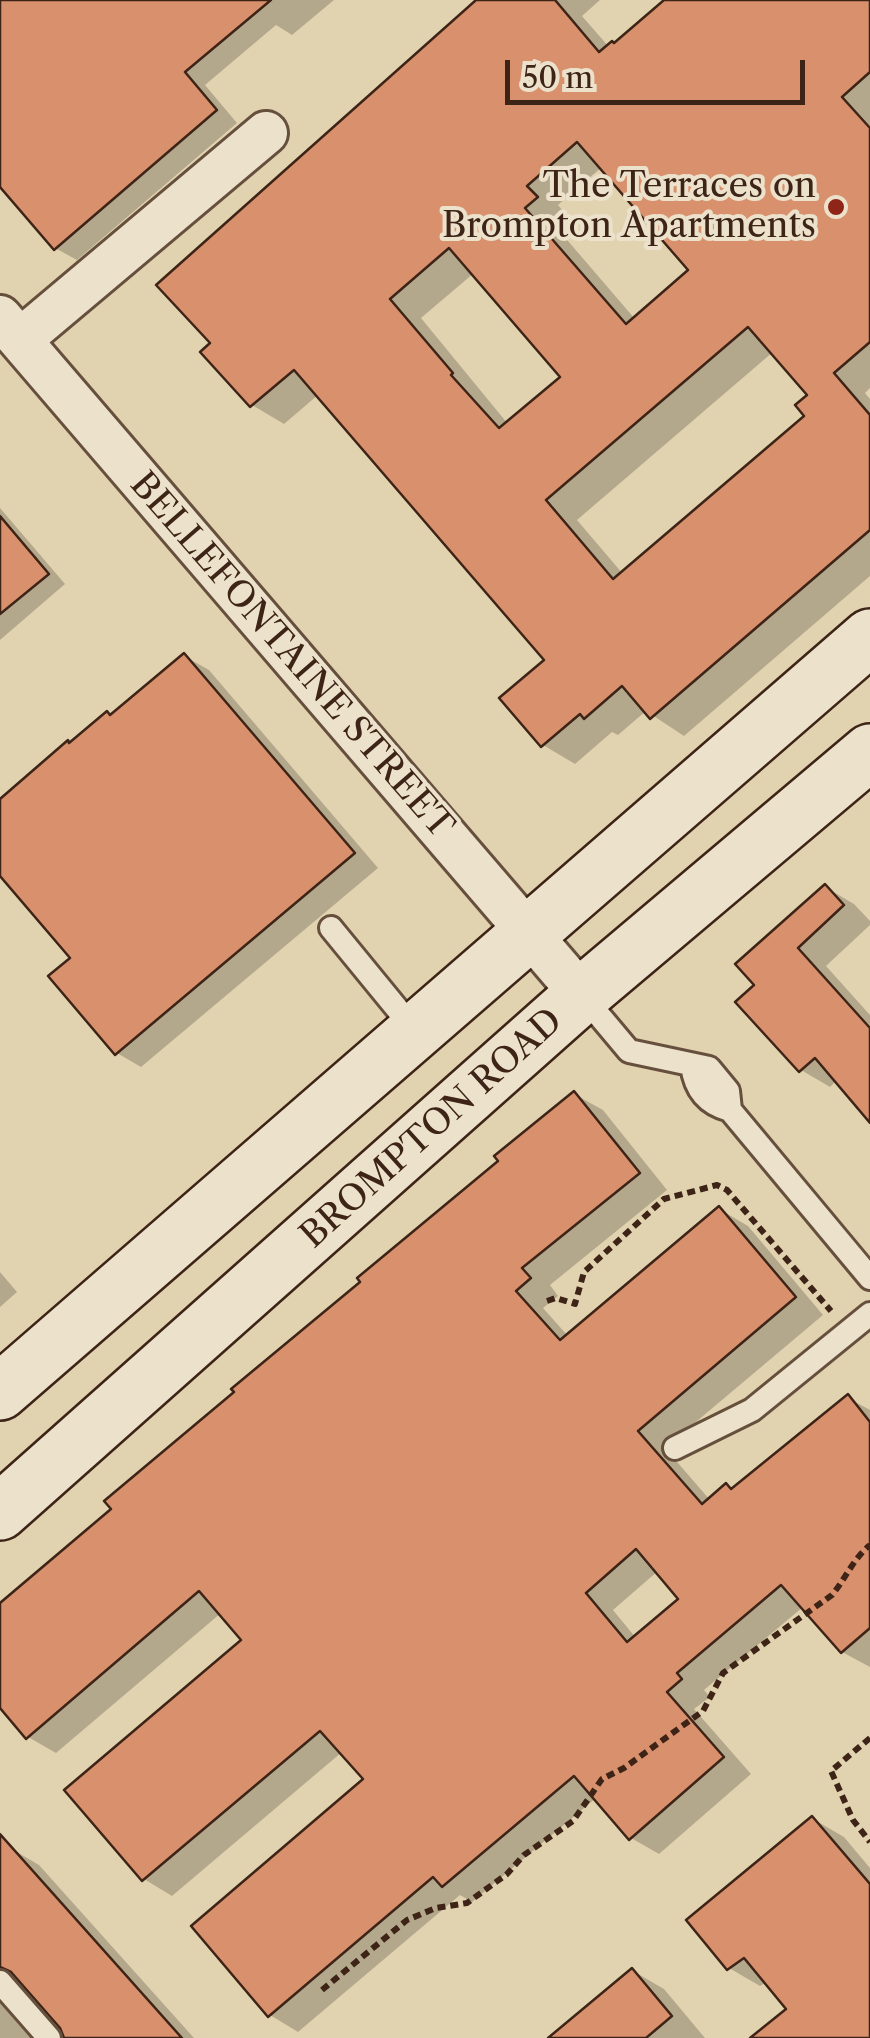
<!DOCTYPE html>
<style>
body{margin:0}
#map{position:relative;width:870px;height:2038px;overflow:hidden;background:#e2d3b0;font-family:"Libre Caslon Text",serif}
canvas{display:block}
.scale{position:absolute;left:505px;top:60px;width:300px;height:45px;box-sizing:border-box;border:5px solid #3d2417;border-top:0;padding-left:12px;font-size:30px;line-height:35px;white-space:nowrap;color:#3d2417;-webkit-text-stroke:8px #ece2cc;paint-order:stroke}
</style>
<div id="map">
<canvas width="870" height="2038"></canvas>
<div class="scale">50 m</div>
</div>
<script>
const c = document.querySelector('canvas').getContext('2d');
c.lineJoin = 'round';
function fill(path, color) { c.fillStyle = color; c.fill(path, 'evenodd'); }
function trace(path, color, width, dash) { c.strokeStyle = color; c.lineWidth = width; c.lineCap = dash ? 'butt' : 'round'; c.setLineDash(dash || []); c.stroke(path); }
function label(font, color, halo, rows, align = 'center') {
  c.font = font + ' "Libre Caslon Text",serif'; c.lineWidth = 8; c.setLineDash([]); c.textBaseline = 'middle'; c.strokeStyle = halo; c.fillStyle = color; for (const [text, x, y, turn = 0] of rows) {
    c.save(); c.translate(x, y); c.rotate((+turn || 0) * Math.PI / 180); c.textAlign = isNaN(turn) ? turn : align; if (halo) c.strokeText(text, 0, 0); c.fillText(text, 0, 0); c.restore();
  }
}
const shadow = new Path2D(`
 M0,0H334L292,35L276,25L205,85L237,123L77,260L55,248L0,184Z
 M479,0H600L582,16L609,47L615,46L668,0H870V388L865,393L870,399V576L684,736L646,711L618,735L612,732L575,764L543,745L548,660L318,395L284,424L252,405ZM602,167L692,270L635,319L556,227L568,217L558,205ZM474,273L563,377L508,424L421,318ZM773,352L810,396L808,416L623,574L577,520Z
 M0,508L65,584L0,640Z
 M184,656L209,670L378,868L141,1067L117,1053L73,958L0,872V802L113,717Z
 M825,887L854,904L870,921V925L826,966L870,1015V1119L837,1080L830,1087L801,1070L758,986Z
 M574,1094L603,1110L667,1190L550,1285L558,1296L543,1308L568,1336L719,1209L748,1226L823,1315L665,1448L710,1500L734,1491L848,1398L870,1410V1667L842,1652L803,1607L704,1690L710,1697L694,1709L751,1774L659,1854L631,1838L596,1798L472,1902L460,1895L298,2032L270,2015L366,1780L342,1752L172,1896L144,1879L245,1640L221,1613L56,1753L28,1737L0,1704V1606L114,1510ZM658,1571L682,1599L636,1638L613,1610Z
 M0,1272L17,1292L0,1307Z
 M813,1819L844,1837L870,1868V2038H754L789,2009L767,1982L760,1986L729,1968Z
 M10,1848L39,1865L194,2038H64L63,2027L25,1984L18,1987L41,2038H0V1857Z
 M633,1971L664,1989L705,2038H552Z`);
const building = new Path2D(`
 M0,0H271L185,72L217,110L54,250L0,187Z
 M476,0H555L599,52L612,41L614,43L664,0H870V72L842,97L870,128V342L834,373L870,415V530L650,719L622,686L584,719L580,714L541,747L499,698L544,660L294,370L250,407L200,352L210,343L156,285ZM577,142L688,270L626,324L525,208L538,197L527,186ZM449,248L560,377L499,428L451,375L453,373L390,299ZM748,327L807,395L795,405L804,416L613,579L546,500Z
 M0,516L49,574L0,614Z
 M184,653L355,853L115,1055L48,976L70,958L0,876V799L68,740L69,743L107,711L110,715Z
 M825,884L844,905L798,948L870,1028V1123L815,1058L799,1072L735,1002L754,985L735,964Z
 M574,1091L640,1173L522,1268L531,1278L516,1291L560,1340L719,1206L796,1297L638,1431L702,1504L726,1483L731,1489L848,1394L870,1422V1628L841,1653L781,1585L677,1673L682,1679L667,1692L724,1757L629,1840L574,1776L442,1887L433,1877L268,2017L191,1926L363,1779L320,1731L142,1881L64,1790L241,1640L199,1591L26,1739L0,1708V1603L111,1509L104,1501L234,1392L231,1389L360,1282L357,1278L498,1161L494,1156ZM636,1549L678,1599L627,1642L586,1593Z
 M812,1816L870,1884V2038H750L786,2009L744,1958L727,1970L686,1920Z
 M0,1834L182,2038H64L60,2028L11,1972L0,1967Z
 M632,1968L672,2016L646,2038H548Z`);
const path = new Path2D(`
 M547,1301L556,1298L575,1304L584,1272L664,1199L717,1185L727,1190L831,1311
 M870,1738L831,1771L853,1820L870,1842
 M322,1990L407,1920L436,1908L467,1903L507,1874L524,1855L573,1821L602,1779L624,1768L703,1711L723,1673L832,1595C846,1578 853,1559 870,1545`);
const lane = new Path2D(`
 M331,928L417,1033
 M582,995L629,1051L709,1068L728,1091L730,1110
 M692,1065C695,1089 706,1104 730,1110L870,1278
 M675,1448L752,1410L870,1314
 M0,1982L49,2038`);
const street = new Path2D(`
 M0,317L582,995
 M20,340L266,133`);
const secondary = new Path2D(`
 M0,1392L870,637
 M0,1512L582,995L870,752`);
const markers = [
 [836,207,10,"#8f2418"]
];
const poiNames = [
 ["The Terraces on",816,187],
 ["Brompton Apartments",816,227]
];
const streetNames = [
 ["BELLEFONTAINE STREET",291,656,49],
 ["BROMPTON ROAD",432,1129,-42]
];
fill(shadow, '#0003');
fill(building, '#d9906d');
trace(building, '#3d2417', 2.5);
trace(lane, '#66503d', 28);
trace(street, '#66503d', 48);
trace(secondary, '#3d2417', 60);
trace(path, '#3d2417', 6, [8, 5]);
trace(lane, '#ece2cc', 22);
trace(street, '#ece2cc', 42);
trace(secondary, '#ece2cc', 55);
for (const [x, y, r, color] of markers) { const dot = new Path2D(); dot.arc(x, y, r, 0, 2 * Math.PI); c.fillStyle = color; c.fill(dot); trace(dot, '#ece2cc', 4); }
label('35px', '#3d2417', '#ece2cc', poiNames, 'right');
label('35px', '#3d2417', '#ece2cc', streetNames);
</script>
